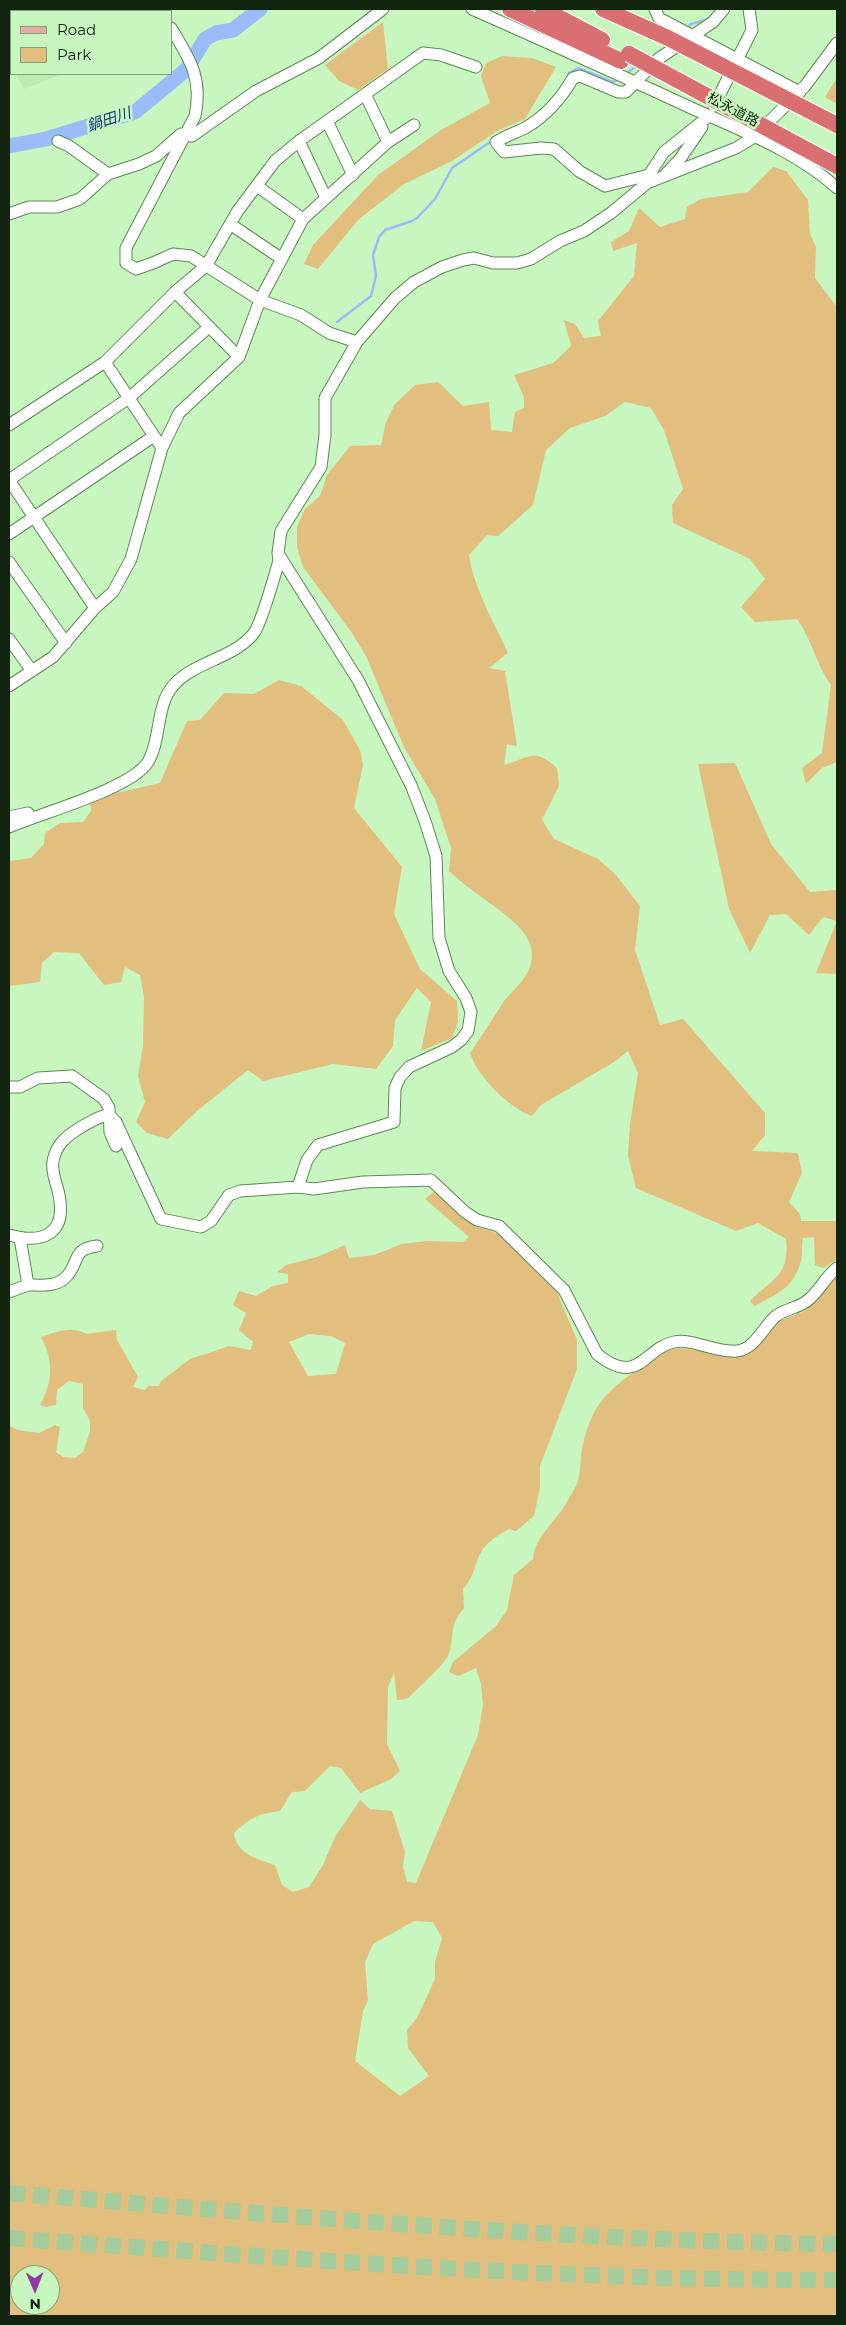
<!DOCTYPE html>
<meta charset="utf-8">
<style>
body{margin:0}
#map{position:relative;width:846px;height:2325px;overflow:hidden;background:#c8f6bf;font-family:Montserrat,sans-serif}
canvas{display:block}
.frame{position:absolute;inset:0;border:10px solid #12230f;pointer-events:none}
.legend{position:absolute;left:10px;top:10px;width:162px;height:65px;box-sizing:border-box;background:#c8f6bf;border:1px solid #7fa279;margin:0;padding:6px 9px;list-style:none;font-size:15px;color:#12230f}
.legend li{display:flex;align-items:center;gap:10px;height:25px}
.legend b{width:25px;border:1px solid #7fa279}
.north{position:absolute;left:10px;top:2265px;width:50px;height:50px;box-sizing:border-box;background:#c8f6bf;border:1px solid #7fa279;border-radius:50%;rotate:179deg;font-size:14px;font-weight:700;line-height:20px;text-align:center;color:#12230f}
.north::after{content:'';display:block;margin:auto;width:18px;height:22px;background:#9238a4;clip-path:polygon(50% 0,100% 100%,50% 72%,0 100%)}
</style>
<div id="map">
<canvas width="846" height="2325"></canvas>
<div class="frame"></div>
<ul class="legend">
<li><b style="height:6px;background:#e8a9a9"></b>Road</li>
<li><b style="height:14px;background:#e2be7f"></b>Park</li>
</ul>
<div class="north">N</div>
</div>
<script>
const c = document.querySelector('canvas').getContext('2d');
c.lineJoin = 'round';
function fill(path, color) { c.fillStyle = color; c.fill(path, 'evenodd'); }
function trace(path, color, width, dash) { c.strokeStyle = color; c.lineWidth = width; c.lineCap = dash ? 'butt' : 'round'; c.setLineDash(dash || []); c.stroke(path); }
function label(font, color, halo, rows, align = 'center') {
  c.font = font + ' Montserrat,"Noto Sans JP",sans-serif'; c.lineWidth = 5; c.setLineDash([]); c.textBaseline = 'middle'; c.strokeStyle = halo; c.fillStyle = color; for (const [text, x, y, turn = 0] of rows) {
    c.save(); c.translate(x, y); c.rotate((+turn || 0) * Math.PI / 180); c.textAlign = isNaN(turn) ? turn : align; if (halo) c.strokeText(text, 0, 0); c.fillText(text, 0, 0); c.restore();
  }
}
const built = new Path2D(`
 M16,74H63L24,89Z`);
const green = new Path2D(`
 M383,22L388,69L358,90L339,81L325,65Z
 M502,56L532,58L556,67L525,119L497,131L452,161L404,184L359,219L318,269L304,264L313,245L378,175L441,130L490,103L481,76L486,63Z
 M837,78V104L825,97Z
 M773,167L786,171L808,200L810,234L816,247L815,278L837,307V762L822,768L806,784L802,768L822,753L831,685C816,665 812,639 797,619L755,622L741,607L765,579L750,559L673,523L672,505L683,489L664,430L651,408L625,402L605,416L570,428L546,450L533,505L498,536L487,535L469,555C474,589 494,622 508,653L489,668L505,671L517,746L507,744L504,765C530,758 533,747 557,768L559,786L542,820L554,839L598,859L616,875L640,906L635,950L660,1025L683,1019L765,1113V1135L752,1151L798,1153L802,1173L789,1202L800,1214L801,1221H837V1260L823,1268L815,1265L814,1237L803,1238C801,1246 803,1253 801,1261C793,1289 779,1292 755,1306L750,1301C772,1278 790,1277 786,1239L758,1223L736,1231L636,1188L628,1155L630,1124L638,1073L628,1051L614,1062L541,1105L532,1116C509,1108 477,1076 470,1053C482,1036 493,1018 504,1001C509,994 517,988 522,981C538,960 534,941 516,924C495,905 470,891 449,871L451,848L435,799L404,747L366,656L352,633L303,567L297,547V527L305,509L320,496L327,475L350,446L381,445L386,422L395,404L415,385L438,382L463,406L489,402L491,430L512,432L515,412L524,408V397L514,375L553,363L571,346L564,320L575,324L584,338L601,336L598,321L634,276L637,243L613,251L611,242L629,231L639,208L660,227L685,219L687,207L701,199L748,192Z
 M279,680L301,686L343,720L360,750L363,765L354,808L402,867L394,914L420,969L457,1001L458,1022L452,1038L421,1051L431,1002L417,988L395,1020L393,1046L376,1069L333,1064L263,1081L248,1070L197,1111L168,1139L147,1133L136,1122L145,1102L138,1076L143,1046L144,997L140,975L125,967L121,982L104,985L79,953L54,952L42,963L40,982L9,986V861L31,858L44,844L45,833L60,823L83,822L91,811L90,799L160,783L187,721L200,720L224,693L254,694Z
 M735,763L771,844L810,892L837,890V974L816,973L837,921L823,917L809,935L786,914L770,915L750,953L729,909L698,764Z
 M434,1192L477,1227L497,1233L535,1268L556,1290L577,1340V1369L540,1466V1487L534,1516L516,1531L509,1529C500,1534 490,1540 483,1549C474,1562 476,1575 463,1589L464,1608C447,1628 456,1636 448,1656C443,1666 417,1689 407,1699L397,1700L394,1673L388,1687L387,1744L400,1771L391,1779L360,1793L341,1768L330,1766L305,1791L292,1792L280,1811C258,1814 251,1817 234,1833C236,1854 257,1859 275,1865L282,1885L293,1892L309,1887L323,1865L335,1837L360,1800L370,1809L392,1811L405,1852L403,1866L407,1882L416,1883L478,1735L483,1705L481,1684L476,1668L458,1676L449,1672L453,1662L496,1626L507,1610L514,1575L533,1559C535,1534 559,1520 569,1498C572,1493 576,1487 578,1481C581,1469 580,1456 583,1444C592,1408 602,1396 631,1374C643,1365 655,1354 670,1350C696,1343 723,1365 748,1352C765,1345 761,1338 770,1328C780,1317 796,1317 807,1309C819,1299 824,1283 837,1275V2316H9V1426L18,1430L39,1433L55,1425L60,1427L56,1452L63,1457L75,1458L83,1452L90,1432V1421L83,1408V1384L69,1381L57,1390L56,1405L46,1407L40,1405C53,1381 54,1362 41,1337C55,1332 73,1325 86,1334L116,1330L117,1340L138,1377L133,1387L145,1390L148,1386H159L161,1381L190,1359L209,1353L229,1346L251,1350L253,1342L239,1330L246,1313L233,1305L239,1291L256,1296L273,1286L288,1283V1274L277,1272L286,1265L317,1257L345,1245L349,1258L374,1255L402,1244L427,1241L463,1242L469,1237L425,1199ZM309,1334L331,1336L345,1343L336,1374L308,1376L289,1342ZM414,1921L433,1922L442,1938L435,1962V1979L417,2018L407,2030L408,2048L429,2076L400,2096L355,2061L363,2011L368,2001L365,1962L373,1944ZM20,2275H50V2305H20Z`);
const stream = new Path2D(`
 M687,28L691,24L709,19
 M625,74L637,66
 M568,78L569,73L578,68L613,82L618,79
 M337,322L371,296L376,276L373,255L379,237L385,230L412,221L417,218L435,199L452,168L493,140`);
const river = new Path2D(`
 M9,146L46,139L135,112L187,69L205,39L216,33L233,30L260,9`);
const highwayTunnel = new Path2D(`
 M9,2193C285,2215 560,2241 837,2244
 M9,2238C285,2258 561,2281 837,2280`);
const minor = new Path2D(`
 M161,9L162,11
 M472,9C544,41 616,73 687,106C739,130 795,150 837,188
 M655,9L659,18L800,92
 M171,28C190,59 203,79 195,116L126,248V263L136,269L153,263L173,254L191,256L260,300L301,315L329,333L357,342
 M365,94L388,142
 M714,106L752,30L749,9
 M709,116L664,152L649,175L605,186L579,171L554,149L541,148L504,152L496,142C505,136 515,133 525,128C546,116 561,99 573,78L580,76L618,92H626L658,59L713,22L724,9
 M327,121L353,175
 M58,141L69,146L108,174
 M299,141L326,198
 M665,175L680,159L702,127
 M257,186L303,219
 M9,214L29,207H57L80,199L108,174L139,164L156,156L181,134L192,136L256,91L319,58L383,9
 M230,224L282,259
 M175,292L239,357
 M9,425L105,362L175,292L206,266L237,212L275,161L299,141L423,53L441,55L476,67
 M162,448L179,413L239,357L260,300L303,219L388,142L414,125
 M9,480L129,398L209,327
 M9,480L95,608
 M9,534L154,436
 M279,555L358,680L411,785L425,821L436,856L439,938L449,971L466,998L471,1012L468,1031L461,1040L452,1047L409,1067L400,1077L395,1088L394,1122L318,1145L307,1160L298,1187
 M9,562L66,643
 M9,639L32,671
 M9,686L53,657L95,608L113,592L131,559L162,448L105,362
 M9,817L28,813
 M9,827C41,813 131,789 148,762C161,740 156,707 172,687C193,661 234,659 254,633C262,622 274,577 279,561L278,553L281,531L321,467L325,435V398L357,342L395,298L414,282L442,267L463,260L474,258L493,263H517L531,259L560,241L584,231L611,213L647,183L736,148L754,137L805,86L837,43
 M9,1087H20L38,1078L72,1076L104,1099L109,1108L110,1132L116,1146
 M109,1115L116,1122L161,1219L201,1227L211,1221L229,1195L240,1191L298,1187L314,1189L363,1182L431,1180L465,1212L477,1220L499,1226L564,1290L597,1354C639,1388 644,1348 674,1342C693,1338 715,1353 737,1351C755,1349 763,1327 776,1316C785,1309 798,1308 807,1301C819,1292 825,1277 837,1268
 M9,1235C42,1244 67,1235 59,1195C57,1184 51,1173 53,1161C56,1144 67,1136 81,1127C91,1122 98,1116 109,1115
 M20,1238L28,1285C41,1285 57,1287 66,1277C80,1263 71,1249 97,1246
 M9,1292L28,1285`);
const major = new Path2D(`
 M42,11L48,9
 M66,11L72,9
 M9,27L11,26`);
const highway = new Path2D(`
 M510,9L621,61
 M543,9L602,40
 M603,9L668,38`);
const rail = new Path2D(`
 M9,9H10
 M18,11L24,9`);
const highwayBridge = new Path2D(`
 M668,38L837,125
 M629,54L837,166`);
const streetNames = [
 ["松永道路",733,110,28]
];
const waterNames = [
 ["鍋田川",109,120,-18]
];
fill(built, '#b9ecb0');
fill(green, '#e2be7f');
trace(stream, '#99bdfb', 2.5);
trace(river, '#99bdfb', 15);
trace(highwayTunnel, '#a4cc9c', 16, [16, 8]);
trace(minor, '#5e8856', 13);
trace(major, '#fff', 16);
trace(highway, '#fff', 18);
trace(minor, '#fff', 11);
trace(major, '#e8a9a9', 14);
trace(highway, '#d96f70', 16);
trace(rail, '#4d6748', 4.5);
trace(rail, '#c8f6bf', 2.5, [8]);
trace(highwayBridge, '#fff', 18, []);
trace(highwayBridge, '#d96f70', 16);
label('14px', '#12230f', '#c8f6bf', streetNames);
label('italic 15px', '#0f387d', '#c8f6bf', waterNames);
</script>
